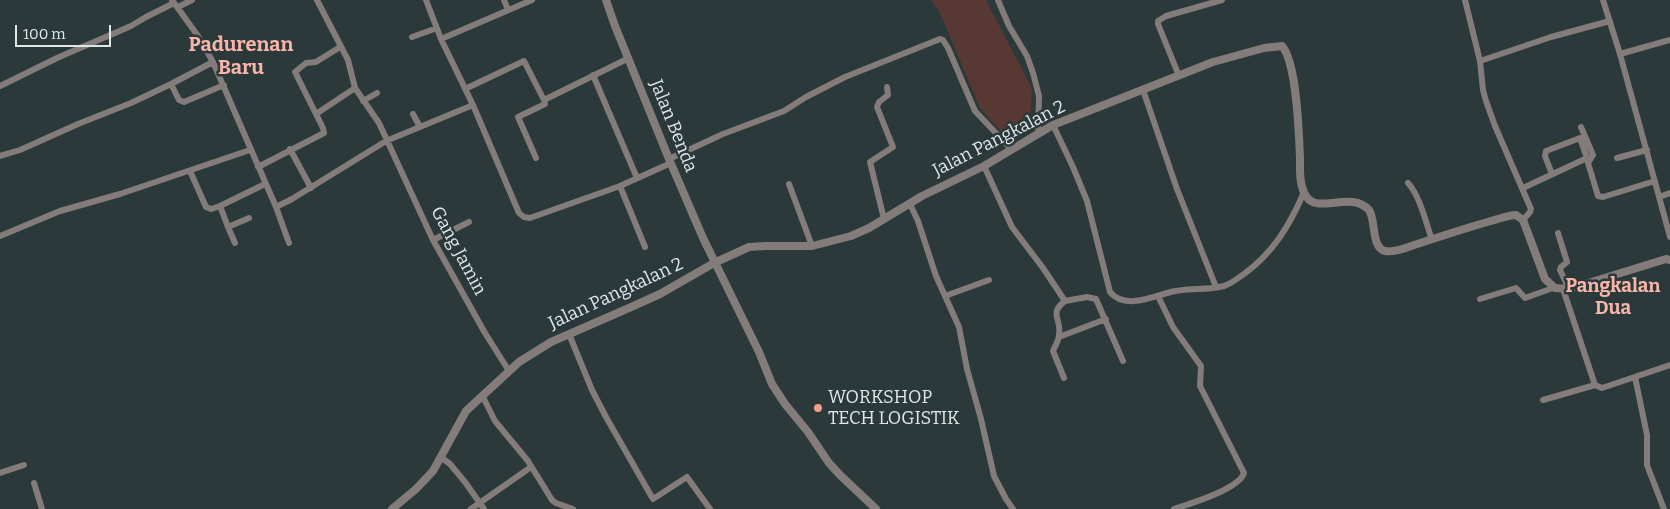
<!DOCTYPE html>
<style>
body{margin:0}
#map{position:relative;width:1670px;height:509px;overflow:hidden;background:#2b393b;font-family:Bitter,serif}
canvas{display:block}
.scale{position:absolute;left:15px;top:25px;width:96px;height:22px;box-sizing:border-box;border:2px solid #dfe7e9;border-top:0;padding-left:6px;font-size:15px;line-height:18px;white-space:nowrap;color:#dfe7e9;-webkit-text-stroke:4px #2b393b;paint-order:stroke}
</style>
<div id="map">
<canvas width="1670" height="509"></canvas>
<div class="scale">100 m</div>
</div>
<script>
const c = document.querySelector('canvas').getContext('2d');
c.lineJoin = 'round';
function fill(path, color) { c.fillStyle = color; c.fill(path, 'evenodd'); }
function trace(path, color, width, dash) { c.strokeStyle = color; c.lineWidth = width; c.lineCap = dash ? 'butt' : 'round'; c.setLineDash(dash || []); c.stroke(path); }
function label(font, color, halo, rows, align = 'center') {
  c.font = font + ' Bitter,serif'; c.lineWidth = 5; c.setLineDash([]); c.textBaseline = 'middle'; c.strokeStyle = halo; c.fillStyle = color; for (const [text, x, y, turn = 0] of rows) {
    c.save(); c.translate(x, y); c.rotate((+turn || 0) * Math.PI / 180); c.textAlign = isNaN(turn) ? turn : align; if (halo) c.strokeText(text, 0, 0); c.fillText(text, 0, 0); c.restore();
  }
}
const green = new Path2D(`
 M931,0H986L1032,88L1030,126L1007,139L980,108L939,11Z`);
const minor = new Path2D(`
 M172,0L198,36L213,62L276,207L292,199L386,141L473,105L519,213L524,217L530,218L620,186L671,163
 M317,0L348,60L355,88L379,123L433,240L485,333L509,371
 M426,0L441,39L473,105
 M504,0L508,10
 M998,0L1009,26L1027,56L1033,73L1039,96L1038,134
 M1465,0L1480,61L1483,90L1486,101L1495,126L1531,209L1530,212L1523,220
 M1603,0L1620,54L1670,237
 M178,7L192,0
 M412,37L437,28
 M441,39L532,0
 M1620,54L1670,40
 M1480,61L1551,37L1610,21
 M593,75L637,178
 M1179,76L1158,24V21L1166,16L1222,0
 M171,84L179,100L184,102L224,85
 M0,86L57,58L131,26L146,17L174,3
 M465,89L524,61L544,100
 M1143,90L1177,189L1216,287
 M544,100L629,58
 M363,101L377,93
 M316,114L355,88
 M413,114L420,127
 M1053,125L1073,167L1087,201L1110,292C1124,309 1150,298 1167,293C1186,287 1206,291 1224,286C1231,284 1238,278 1244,274C1273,253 1290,225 1304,192
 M1581,127L1593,155L1588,163L1598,196L1603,197L1655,181
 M290,149L311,188
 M0,156L20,150L78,124L131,103L171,84L213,62
 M536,158L518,117L545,104L544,100
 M1617,158L1647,150
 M669,159L723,134L784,111L806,97L845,77L940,39L943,40L948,48L975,111L1011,149
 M984,166L1012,227L1043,268L1065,301L1087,297L1096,299L1123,361
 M258,167L324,133L323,128L295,72L306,63L316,62L340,47
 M190,171L206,207L211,209L220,206
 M1408,183C1420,196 1426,223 1432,240
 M789,184L812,246
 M620,186L645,247
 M1523,188L1587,158L1580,138L1546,151L1545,156L1552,174
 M1659,197L1670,193
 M910,204L918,221L936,276L959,327L967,369L981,419L994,476L1006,499L1013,509
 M276,207L289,243
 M249,218L228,227L220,206L265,184
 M884,219L870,162L893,147L877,107L879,102L888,95L887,87
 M228,227L235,243
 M1558,233L1567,262L1561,267L1560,270L1569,289
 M0,236L60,211L120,194L250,150
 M433,240L469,222
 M1563,289L1595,385L1602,388L1670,365
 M945,296L989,280
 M1158,296L1173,327L1201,366L1200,386L1244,473C1239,489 1190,504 1174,509
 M1480,299L1516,288L1525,298L1550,289L1552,286
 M569,334L592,390L606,417L653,499L687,477L710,509
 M1059,337L1106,319
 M1635,377L1647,435V465L1664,509
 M1064,378L1053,351C1055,346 1059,340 1059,335C1062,318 1048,314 1065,301
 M483,397L495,421L528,461L552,500L556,503L573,509
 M1543,400L1595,385
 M442,458L450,464L465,482L484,509
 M0,473L24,465
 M34,483L42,509
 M471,509L531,467`);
const tertiary = new Path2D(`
 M606,0L615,26L669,159L703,238L759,352L772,384L785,404L808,432L829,463L840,475L876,509
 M392,509L416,489L433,471L466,411L519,362L551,342L629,308L660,294L714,263L749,247L765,246H812L851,236L869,228L922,196L984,166L1053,125L1213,62L1264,48L1282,46C1297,63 1299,135 1300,158C1300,170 1299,185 1306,196C1317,215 1351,190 1369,210C1376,219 1371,248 1385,251C1393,253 1406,248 1414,245C1440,237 1465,228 1491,221C1499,219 1508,215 1516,215L1523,220L1545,279L1555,288L1569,289L1666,259L1670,260`);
const markers = [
 [818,408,5,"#f49d8d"]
];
const streetNames = [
 ["Jalan Benda",673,126,68],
 ["Jalan Pangkalan 2",999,139,-27],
 ["Gang Jamin",458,251,62],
 ["Jalan Pangkalan 2",616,294,-25]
];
const poiNames = [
 ["WORKSHOP",828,398],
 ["TECH LOGISTIK",828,419]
];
const neighbourhoodNames = [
 ["Pangkalan",1613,287],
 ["Dua",1613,309]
];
const quarterNames = [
 ["Padurenan",241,45],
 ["Baru",241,68]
];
fill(green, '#583832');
trace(minor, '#837c7b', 6);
trace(tertiary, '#837c7b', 8);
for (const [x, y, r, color] of markers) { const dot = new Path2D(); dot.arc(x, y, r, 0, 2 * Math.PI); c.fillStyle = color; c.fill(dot); trace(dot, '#2b393b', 2); }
label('18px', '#dfe7e9', '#2b393b', streetNames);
label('18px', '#dfe7e9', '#2b393b', poiNames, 'left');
label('bold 19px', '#f8b5a9', '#2b393b', neighbourhoodNames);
label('bold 20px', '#f8b5a9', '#2b393b', quarterNames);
</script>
